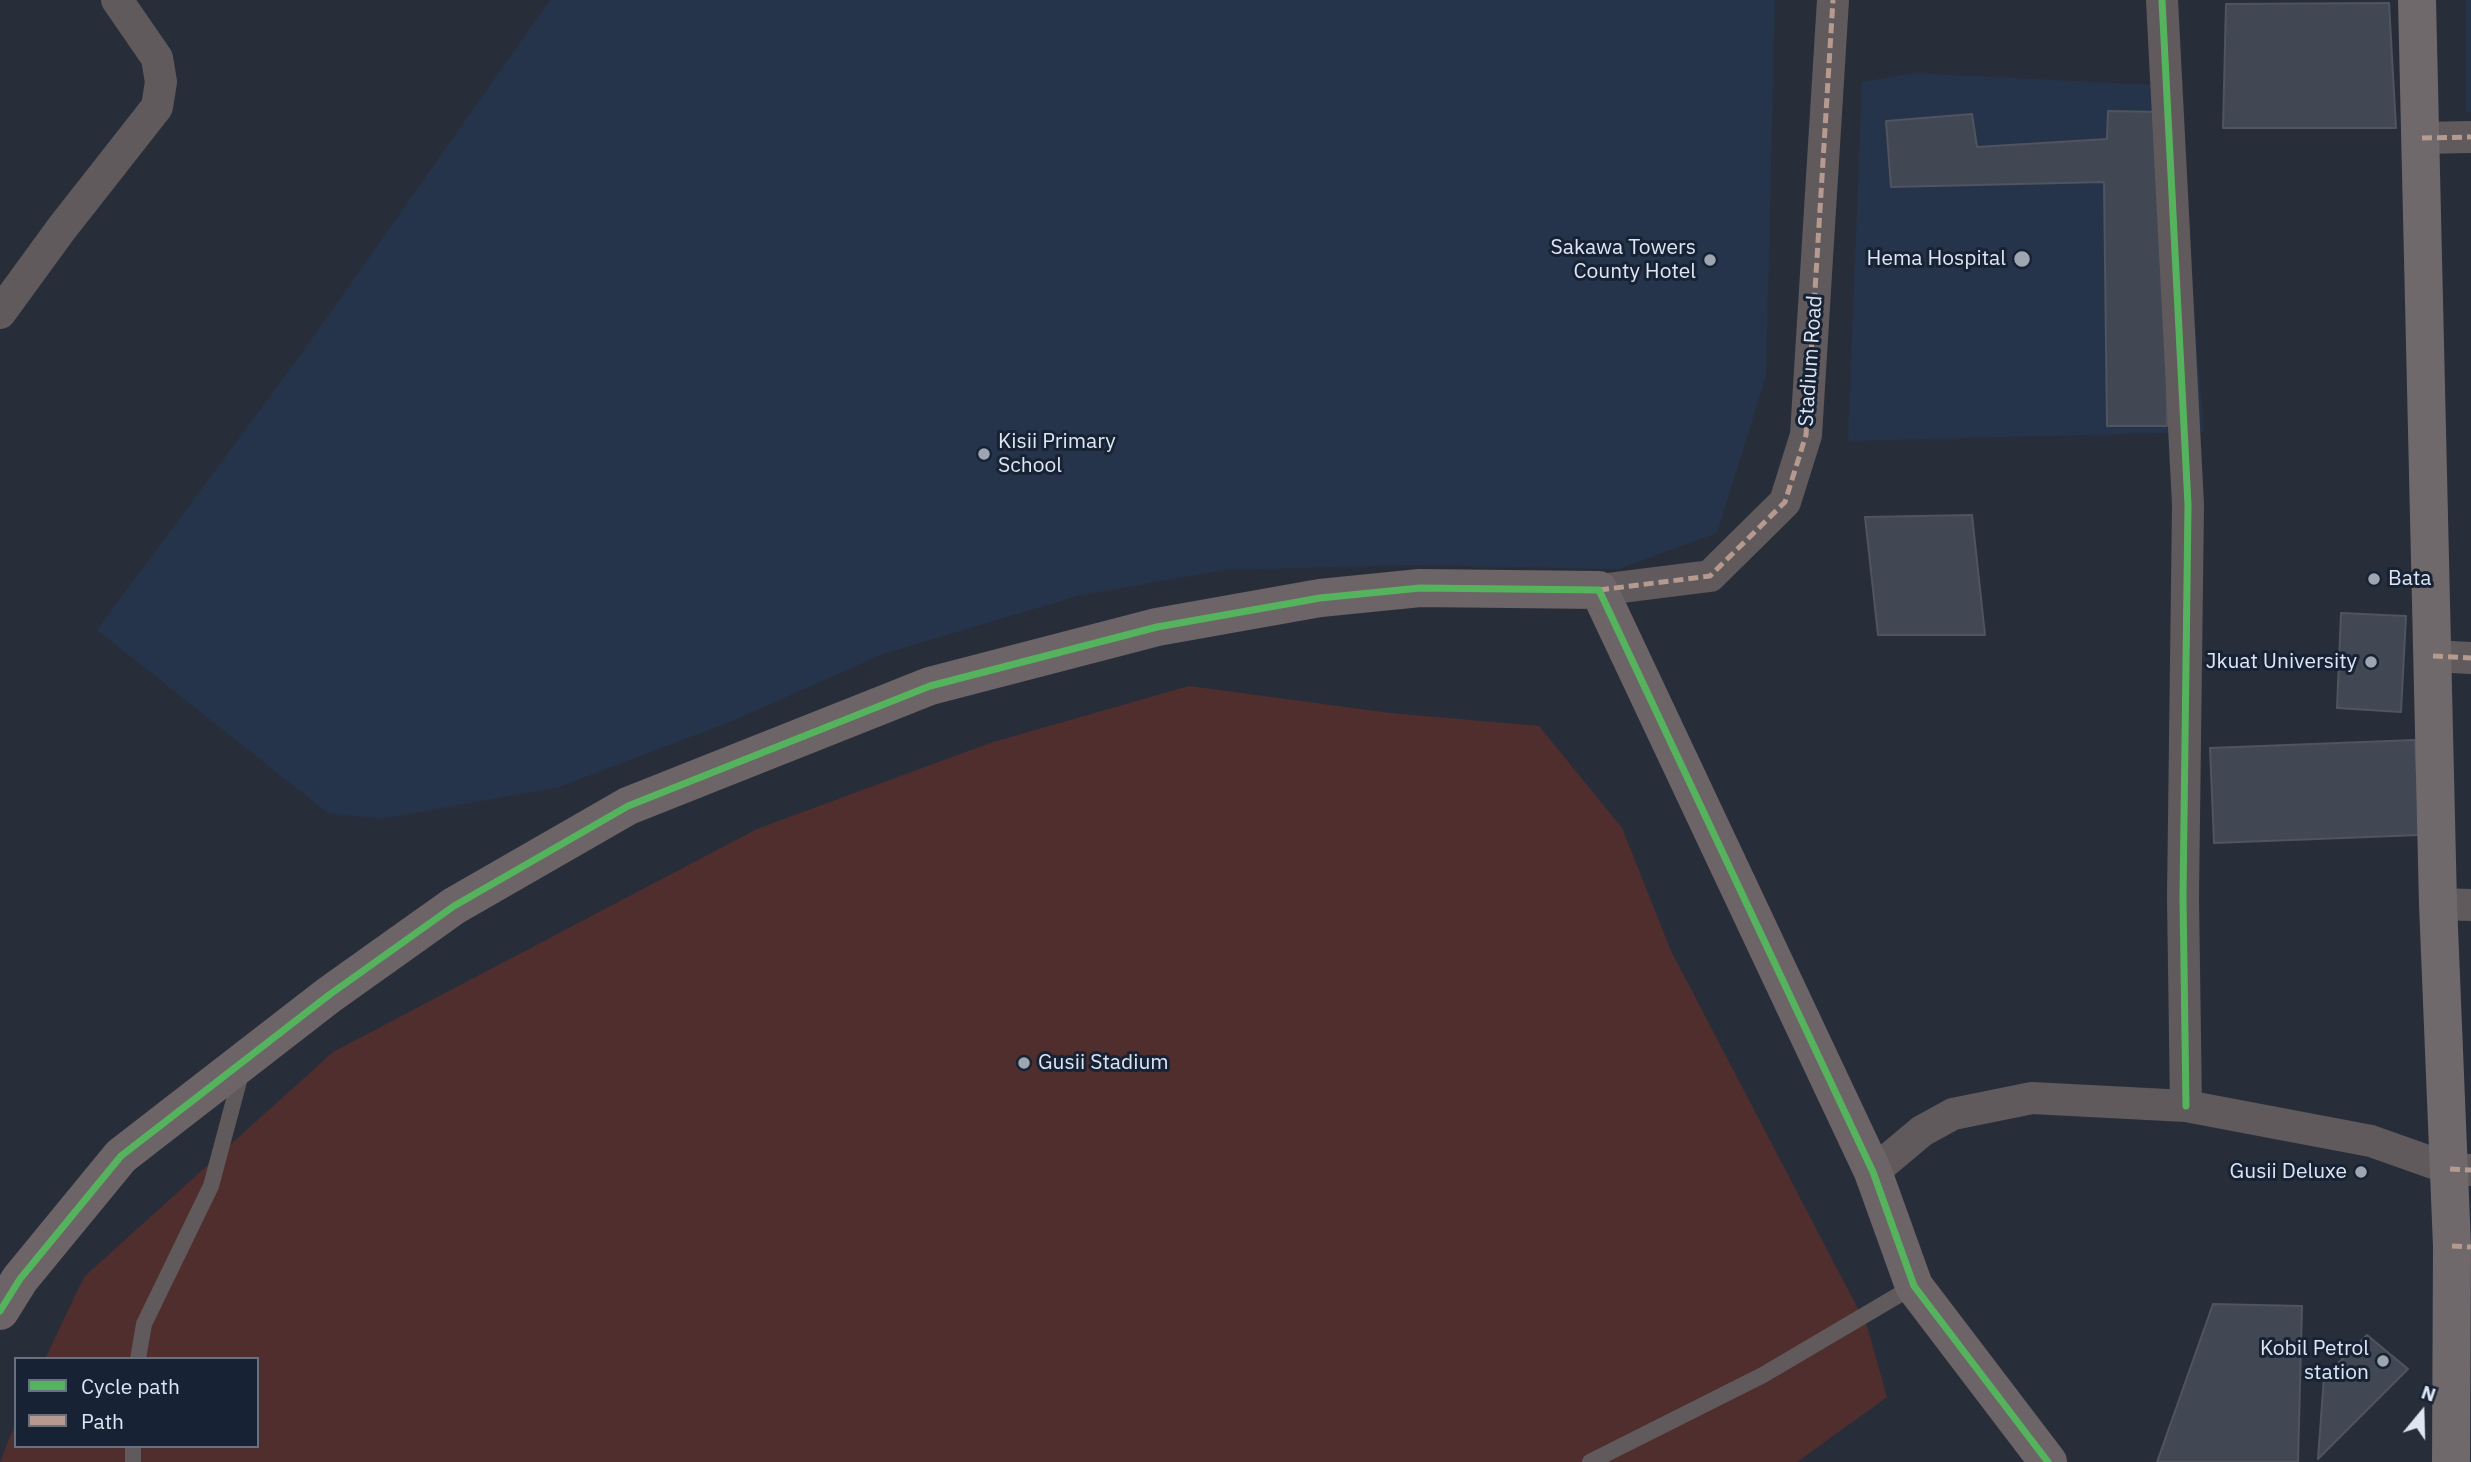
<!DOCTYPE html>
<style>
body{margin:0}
#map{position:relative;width:2471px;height:1462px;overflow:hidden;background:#282e39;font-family:"IBM Plex Sans",sans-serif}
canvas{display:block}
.legend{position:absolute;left:14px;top:1357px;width:245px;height:91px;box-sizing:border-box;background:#172335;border:2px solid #677181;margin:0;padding:9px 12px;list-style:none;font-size:21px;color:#dee6f3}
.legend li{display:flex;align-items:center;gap:14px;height:35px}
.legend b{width:35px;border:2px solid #677181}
.north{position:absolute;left:2387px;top:1378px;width:70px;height:70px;-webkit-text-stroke:5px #172335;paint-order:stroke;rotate:19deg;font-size:19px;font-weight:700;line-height:28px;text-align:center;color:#dee6f3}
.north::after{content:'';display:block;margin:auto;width:24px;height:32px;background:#dee6f3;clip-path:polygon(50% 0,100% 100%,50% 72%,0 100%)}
</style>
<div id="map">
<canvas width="2471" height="1462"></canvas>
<ul class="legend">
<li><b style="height:9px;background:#56b35d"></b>Cycle path</li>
<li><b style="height:9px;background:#b69a8f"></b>Path</li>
</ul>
<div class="north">N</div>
</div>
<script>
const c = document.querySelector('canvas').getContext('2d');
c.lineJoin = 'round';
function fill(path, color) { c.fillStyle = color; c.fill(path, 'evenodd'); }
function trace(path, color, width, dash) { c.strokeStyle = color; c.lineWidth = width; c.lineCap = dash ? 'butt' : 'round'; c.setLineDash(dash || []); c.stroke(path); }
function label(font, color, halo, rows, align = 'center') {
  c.font = font + ' "IBM Plex Sans",sans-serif'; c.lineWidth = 6; c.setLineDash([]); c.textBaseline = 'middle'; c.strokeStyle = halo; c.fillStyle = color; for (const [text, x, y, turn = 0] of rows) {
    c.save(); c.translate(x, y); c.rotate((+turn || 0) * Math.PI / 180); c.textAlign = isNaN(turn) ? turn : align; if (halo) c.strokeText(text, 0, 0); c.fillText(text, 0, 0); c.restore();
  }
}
const built = new Path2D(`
 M550,0H1775L1766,376L1717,533L1618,569L1410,565L1226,570L1081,595L883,654L732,721L559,787L381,819L328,813L97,630L297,360Z
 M2466,0H2471V112H2466Z
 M1913,73L2175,86L2204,432L1848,441L1862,82Z`);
const green = new Path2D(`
 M1189,686L1390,713L1539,726L1622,828L1671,951L1867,1326L1887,1397L1797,1462H0L16,1422V1446H257V1359H45L84,1277L333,1052L757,829L990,743Z`);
const building = new Path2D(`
 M2389,3L2396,128H2223L2226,4Z
 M2108,111L2165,112L2167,426H2107L2104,182L1891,187L1886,121L1972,114L1977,147L2107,139Z
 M1972,515L1985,635H1878L1865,517Z
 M2341,613L2406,616L2401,712L2337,708Z
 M2415,740L2420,835L2214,843L2210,748Z
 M2213,1304L2302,1306L2298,1462H2157Z
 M2367,1335L2408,1369L2318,1459L2324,1377Z`);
const lane = new Path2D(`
 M138,1359L144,1324L211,1186L242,1070
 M133,1462V1446
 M1590,1462L1763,1375L1914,1286`);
const street = new Path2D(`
 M2162,0L2188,505L2183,897L2186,1106
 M2422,138L2471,137
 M0,313L62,228L157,107L161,82L157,58L117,0
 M1599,590L1710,576L1785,502L1806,435L1833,0
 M2433,656L2471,658
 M2438,904L2471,905
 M1873,1172L1922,1131L1953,1114L2032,1098L2186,1106L2371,1141L2450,1169L2471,1170`);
const secondary = new Path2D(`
 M0,1311L20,1279L121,1156L329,995L454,906L628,806L930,686L1157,627L1320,598L1420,588L1599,590L1873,1172L1914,1286L2048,1462`);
const highway = new Path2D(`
 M2417,0L2438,904L2452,1246L2451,1462`);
const quiet = new Path2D(`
 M2422,138L2471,137
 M1599,590L1710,576L1785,502L1806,435L1833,0
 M2433,656L2471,658
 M2450,1169L2471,1170
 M2452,1246L2471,1247`);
const cycleway = new Path2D(`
 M2162,0L2188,505L2183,897L2186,1106
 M0,1311L20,1279L121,1156L329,995L454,906L628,806L930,686L1157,627L1320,598L1420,588L1599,590L1873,1172L1914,1286L2048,1462`);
const markers = [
 [2022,259,9,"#9ea6b2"],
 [1710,260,7,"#9ea6b2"],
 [984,454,7,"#9ea6b2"],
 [2374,579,7,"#9ea6b2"],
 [2371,662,7,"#9ea6b2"],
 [1024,1063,7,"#9ea6b2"],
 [2361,1172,7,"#9ea6b2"],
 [2383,1361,7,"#9ea6b2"]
];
const poiNames = [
 ["Sakawa Towers",1696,248],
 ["County Hotel",1696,272],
 ["Hema Hospital",2006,259],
 ["Kisii Primary",998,442,"left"],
 ["School",998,466,"left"],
 ["Bata",2388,579,"left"],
 ["Jkuat University",2357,662],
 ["Gusii Stadium",1038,1063,"left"],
 ["Gusii Deluxe",2347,1172],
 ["Kobil Petrol",2369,1349],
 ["station",2369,1373]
];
const streetNames = [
 ["Stadium Road",1811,361,-86]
];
fill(built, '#25344b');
fill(green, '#512e2e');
fill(building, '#414854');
trace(building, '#4f545e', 2);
trace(lane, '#605a5c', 16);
trace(street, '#605a5c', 32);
trace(secondary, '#6c6466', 38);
trace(highway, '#70696b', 38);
trace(quiet, '#b69a8f', 5, [10, 5]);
trace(cycleway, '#56b35d', 7);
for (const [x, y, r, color] of markers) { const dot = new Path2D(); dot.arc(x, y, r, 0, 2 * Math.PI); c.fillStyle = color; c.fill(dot); trace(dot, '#172335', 2.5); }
label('21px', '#dee6f3', '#172335', poiNames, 'right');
label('21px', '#dee6f3', '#172335', streetNames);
</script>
